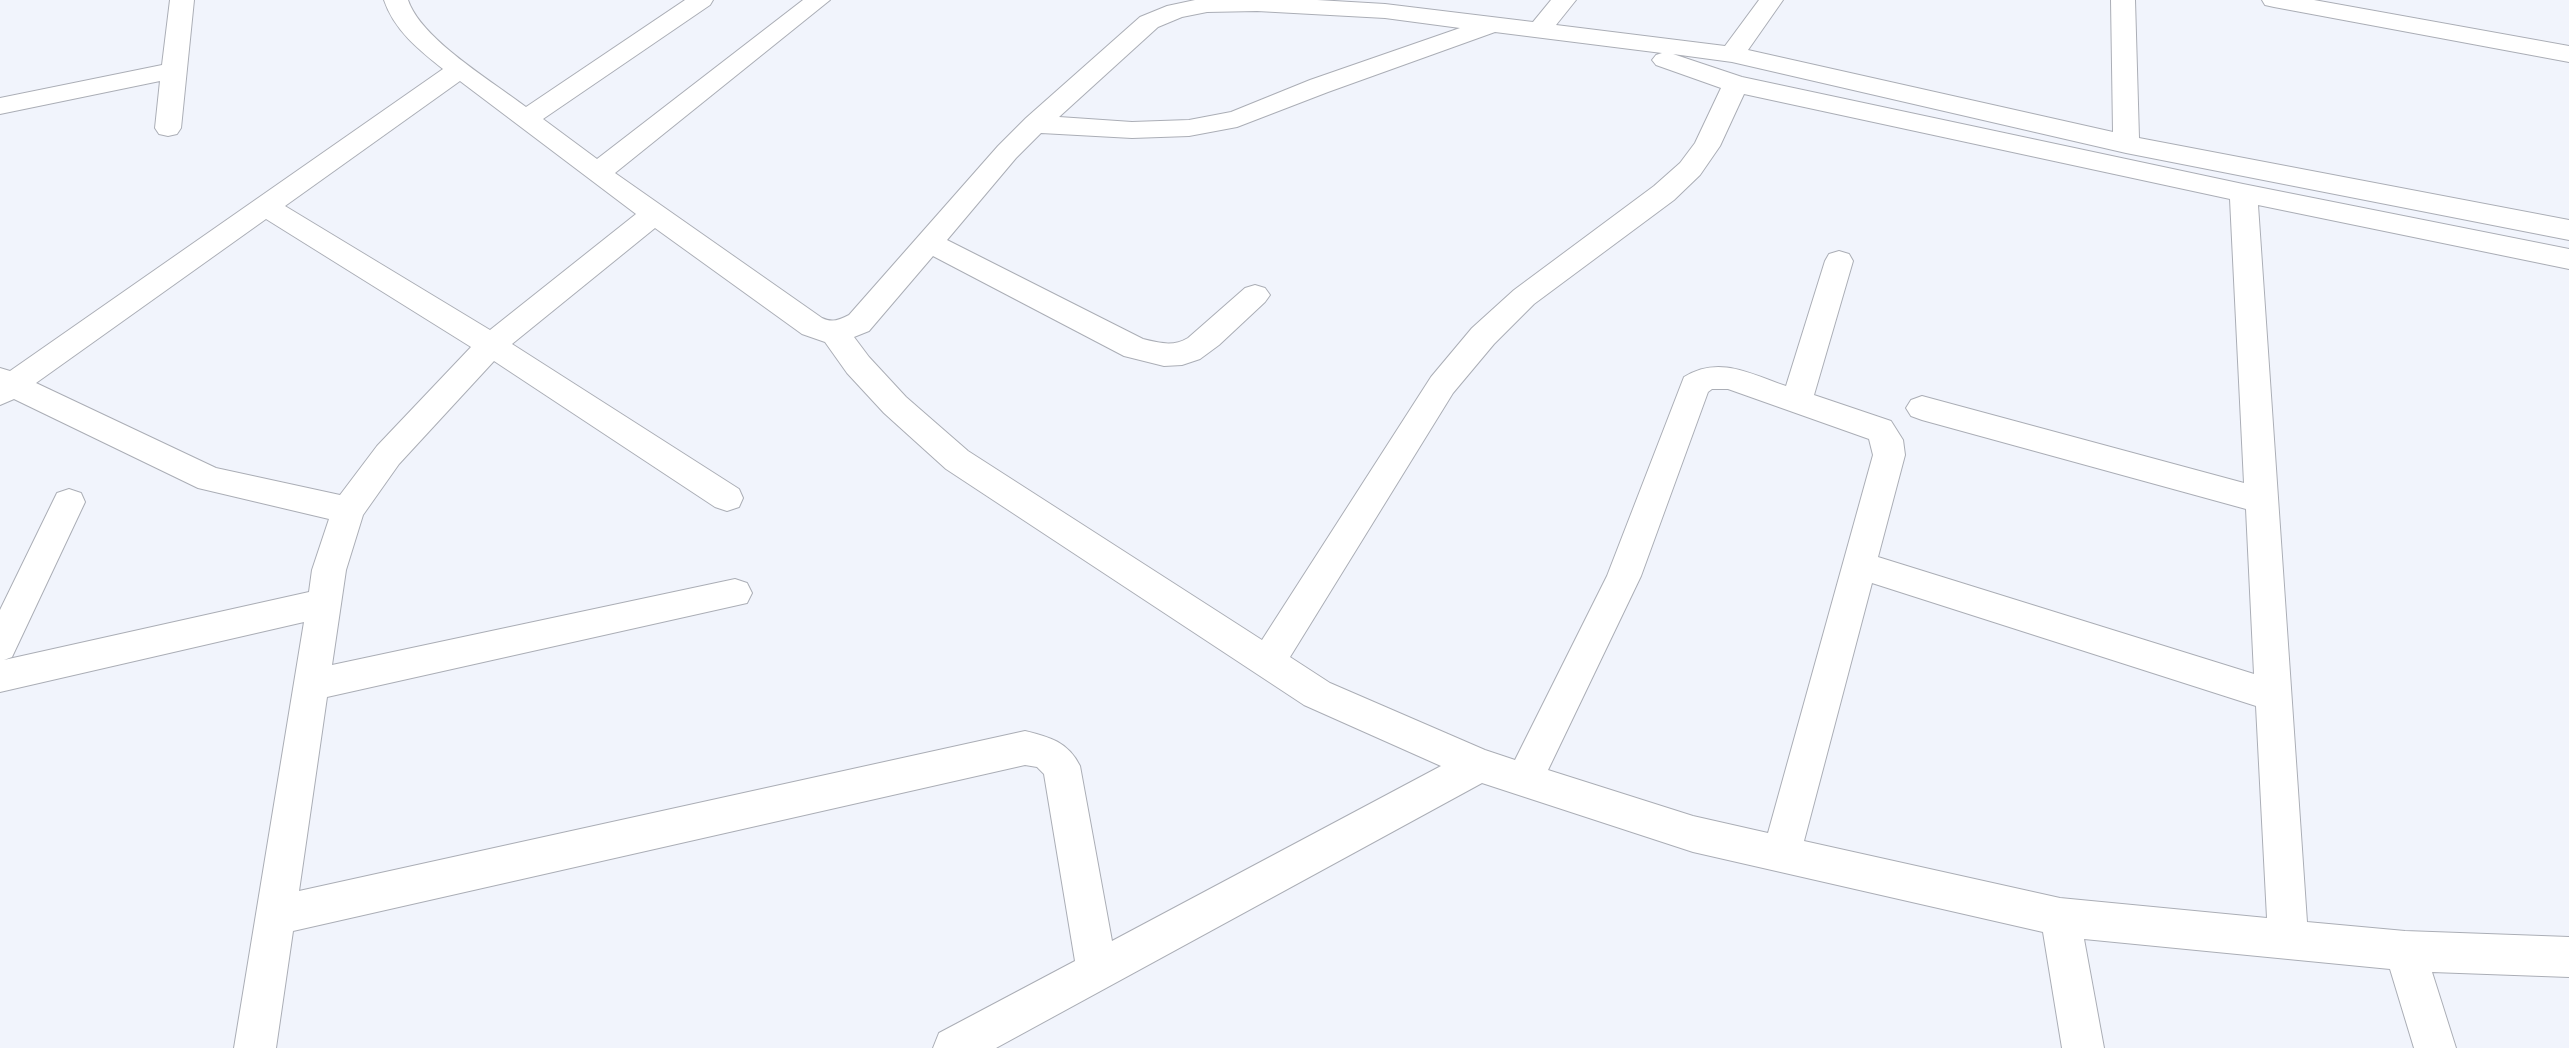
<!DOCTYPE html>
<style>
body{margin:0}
canvas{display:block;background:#f1f4fc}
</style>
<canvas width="2569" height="1048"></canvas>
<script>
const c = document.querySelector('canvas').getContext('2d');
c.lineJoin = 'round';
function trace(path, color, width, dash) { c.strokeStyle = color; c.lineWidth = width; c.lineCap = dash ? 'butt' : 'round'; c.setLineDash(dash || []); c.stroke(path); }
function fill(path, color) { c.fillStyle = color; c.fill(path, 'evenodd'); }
const street = new Path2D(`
 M170,0H194L181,128L177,134L168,136L159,134L155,128L160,81L0,114V98L162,65Z
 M384,0H408C421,39 492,81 526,107L685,0H713L710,5L543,119L597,159L803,0H830L615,173L822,318C832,323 839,320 849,315L998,146L1026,118L1140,17L1167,6L1195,0H1317L1385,4L1533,22L1551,0H1576L1556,25L1725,46L1759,0H1783L1748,50L2113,132L2111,0H2135L2139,138L2569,220V240L2126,153L1732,62L1673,54L1742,77L2243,184L2569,249V269L2258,205L2307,922L2405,931L2569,937V977L2432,972L2456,1048H2414L2390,969L2084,939L2104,1048H2062L2043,932L1693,852L1482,783L996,1048H933L939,1033L1075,961L1044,774L1037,767L1025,765L293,931L276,1048H234L304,622L0,692V610L57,493L69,489L81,493L85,502L12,657L4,660L309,592L312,570L329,519L198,488L14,399L0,405V368L10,371L443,69C419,50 394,30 384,0ZM1257,11L1385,18L1460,28L1310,80L1231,112L1189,120L1132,122L1059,117L1158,27L1182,17L1207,12ZM1495,32L1662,53L1656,55L1652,60L1656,65L1721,88L1695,143L1680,163L1654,186L1514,290L1472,328L1431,377L1262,640L968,451L906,397L869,357L854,337L869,331L933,256L1124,356L1164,366L1182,365L1200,359L1219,345L1265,302L1270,295L1265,288L1255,285L1245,288L1188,338C1173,347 1160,343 1143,339L947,240L1016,158L1041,133L1132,138L1189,136L1237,127L1328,92ZM460,81L636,214L490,330L285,206ZM1744,94L2230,199L2244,483L1922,396L1911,400L1906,408L1911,416L1922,420L2246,509L2254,674L1878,557L1905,455L1903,440L1891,421L1814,395L1853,261L1849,254L1839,251L1829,254L1825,261L1786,386C1751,374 1719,355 1684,377L1607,576L1515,760L1485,750L1330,683L1290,657L1453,393L1494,344L1534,304L1674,200L1700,175L1720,146ZM266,219L471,347L377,446L340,495L216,468L36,383ZM655,228L802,334L825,342L847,373L884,413L946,469L1304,705L1441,766L1112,941L1080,766C1068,742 1050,737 1025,731L299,891L327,697L747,603L752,593L747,583L735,579L332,665L346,570L363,515L399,464L494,361L715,507L727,511L739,507L743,498L739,489L512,344ZM1712,389H1728L1869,439L1873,455L1768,833L1693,816L1548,770L1641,576L1708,392ZM1872,583L2256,706L2267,918L2060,898L1804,841Z
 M2262,0H2314L2569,46V62L2274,7L2265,5Z`);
trace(street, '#abaeb6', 2);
fill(street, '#fff');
</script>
